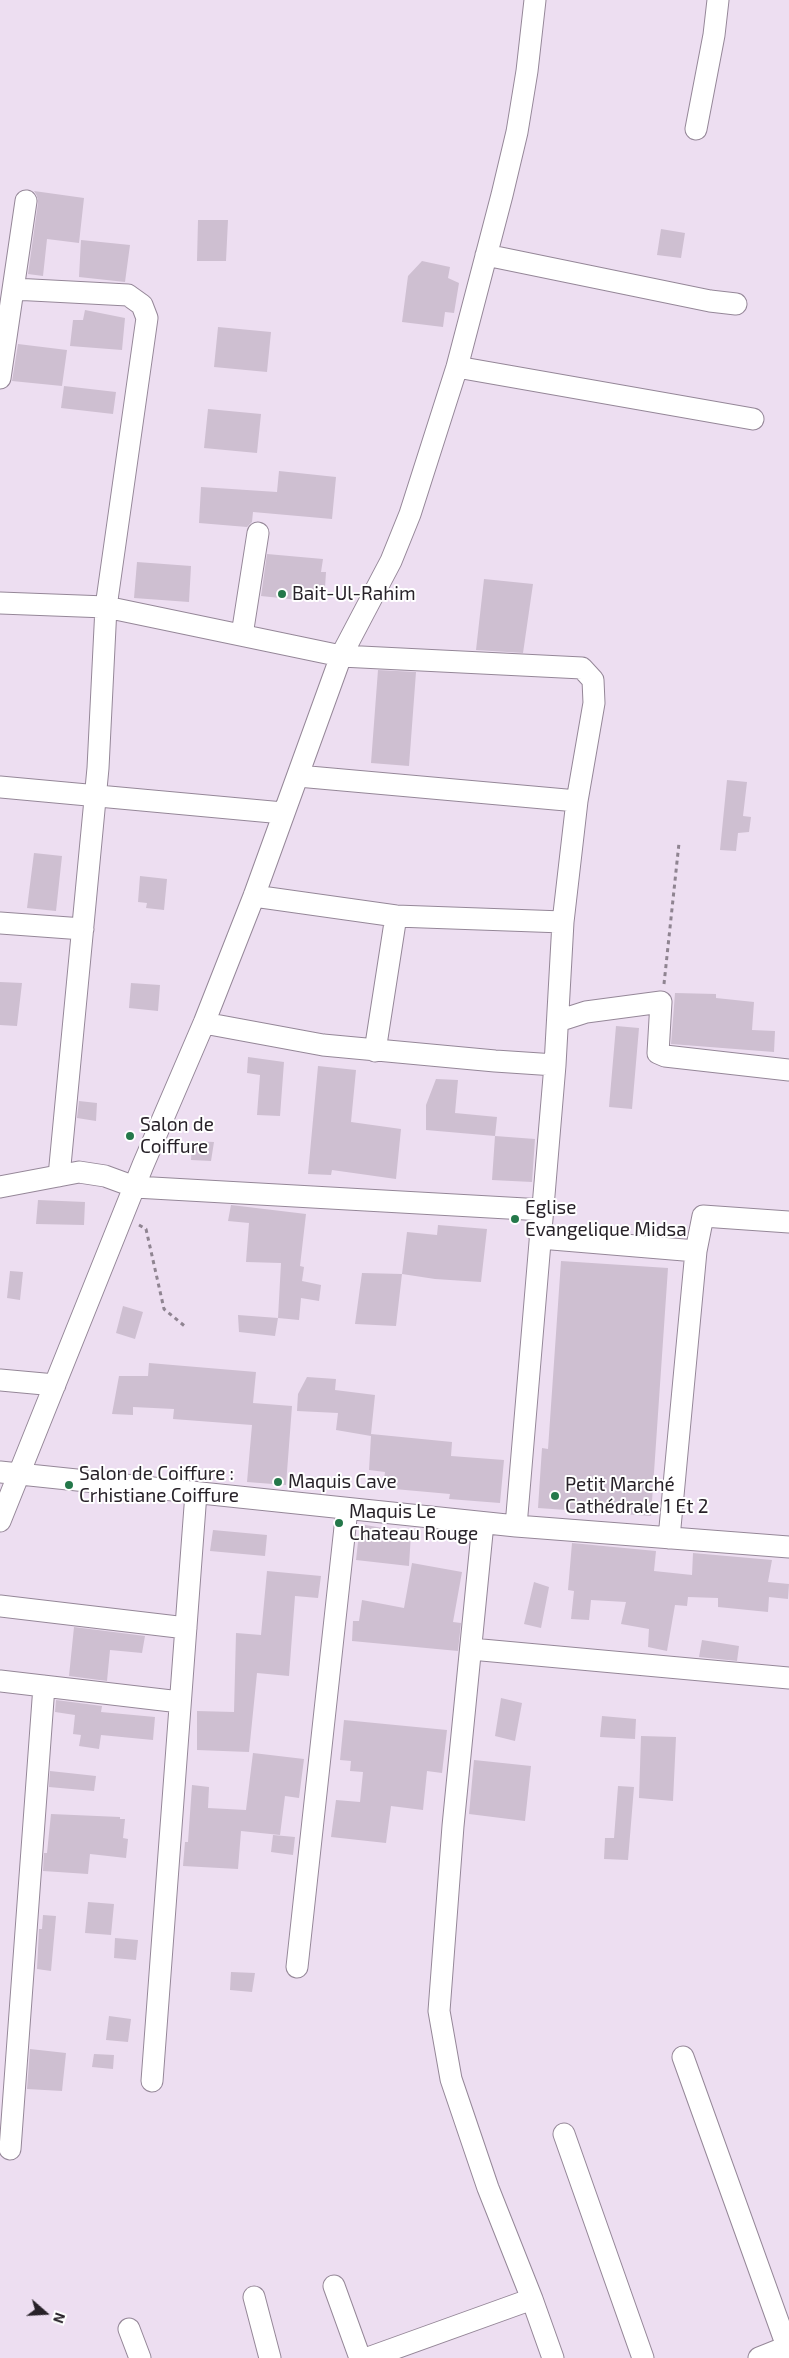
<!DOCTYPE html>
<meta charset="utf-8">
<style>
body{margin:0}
#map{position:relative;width:789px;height:2358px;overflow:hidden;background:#eddef1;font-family:"Exo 2",sans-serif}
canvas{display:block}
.north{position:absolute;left:20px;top:2288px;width:50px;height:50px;-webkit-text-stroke:4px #fff;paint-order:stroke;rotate:109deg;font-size:14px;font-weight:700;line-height:20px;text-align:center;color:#282229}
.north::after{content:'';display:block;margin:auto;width:18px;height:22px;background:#282229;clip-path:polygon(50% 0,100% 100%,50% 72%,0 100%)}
</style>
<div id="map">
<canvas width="789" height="2358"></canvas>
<div class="north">N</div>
</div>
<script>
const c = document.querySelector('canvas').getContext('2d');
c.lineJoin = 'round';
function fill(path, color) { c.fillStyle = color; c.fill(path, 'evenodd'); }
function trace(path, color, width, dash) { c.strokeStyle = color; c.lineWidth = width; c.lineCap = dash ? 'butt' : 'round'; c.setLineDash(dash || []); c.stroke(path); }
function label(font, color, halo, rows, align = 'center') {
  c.font = font + ' "Exo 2",sans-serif'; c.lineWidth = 4; c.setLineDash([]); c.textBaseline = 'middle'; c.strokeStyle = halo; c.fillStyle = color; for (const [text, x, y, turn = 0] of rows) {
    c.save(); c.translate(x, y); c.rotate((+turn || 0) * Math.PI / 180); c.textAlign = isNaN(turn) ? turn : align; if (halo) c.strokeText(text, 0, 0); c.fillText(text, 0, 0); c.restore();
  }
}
const building = new Path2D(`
 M34,191L84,198L79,243L47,239L43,276L28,274L38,203L37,196Z
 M198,220H228L226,261H197Z
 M661,229L685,233L681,258L657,255Z
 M81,240L130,245L125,282L79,277Z
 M422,261L450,267L448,278L459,283L454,313L445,312L443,327L402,322L408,276Z
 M85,310L125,318L122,350L70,346L73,320H83Z
 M218,327L271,332L267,372L214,367Z
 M18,344L67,350L62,386L12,381Z
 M64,386L116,392L113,414L61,408Z
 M208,409L261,414L257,453L204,448Z
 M279,471L336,477L332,519L253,512L252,522L247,527L199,523L201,487L277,492Z
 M267,554L323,559L321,572H326L325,588H320L318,602L261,596Z
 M137,562L191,566L189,602L134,598Z
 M484,579L533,584L523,653L476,650Z
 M378,670L416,672L409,766L371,763Z
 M727,780L747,782L743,816L751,817L749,832L738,833L736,851L720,850Z
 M34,853L62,856L56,911L27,908Z
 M140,876L167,879L164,910L146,908L147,903L138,902Z
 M0,982L22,983L17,1026L0,1025Z
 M131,983L160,985L158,1011L129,1008Z
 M675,993L716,994V998L754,1002L752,1030L775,1031L774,1052L671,1044Z
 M616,1026L639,1028L632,1109L609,1107Z
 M248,1057L284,1062L280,1116L257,1115L260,1075L247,1073Z
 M318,1066L356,1070L351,1122L401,1129L396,1179L332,1170L331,1175L308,1174Z
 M436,1079L458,1080L455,1113L497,1117L495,1136L426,1130V1105Z
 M79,1101L97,1103L96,1121L77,1118Z
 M495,1136L535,1139L532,1182L492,1180Z
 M192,1141L214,1142L211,1161L191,1160Z
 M38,1200L85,1202L84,1225L36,1224Z
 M231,1205L306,1214L300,1266L304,1267L302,1281L321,1285L319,1301L301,1298L299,1320L278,1318L281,1263L246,1262L249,1223L228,1221Z
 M438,1225L487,1229L481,1282L435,1279L402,1274L407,1232L437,1235Z
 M561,1261L668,1268L651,1516L538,1508L542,1448L548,1449Z
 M10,1271L23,1272L20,1300L7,1298Z
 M362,1273L402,1274L396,1326L355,1324Z
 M123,1306L143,1312L135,1339L116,1333Z
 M238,1315L278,1318L275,1336L239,1332Z
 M149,1363L256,1372L253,1403L292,1406L286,1485L247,1482L252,1425L173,1419L174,1409L133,1407V1415L112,1414L119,1376H148Z
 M307,1377L336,1379L335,1390L375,1395L371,1434L452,1442L451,1456L504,1460L500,1503L449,1499L450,1494L383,1488L385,1472L369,1470L371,1436L336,1430L338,1413L297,1411L298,1394Z
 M360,1524L411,1533L409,1566L356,1560Z
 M213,1530L267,1535L265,1556L210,1551Z
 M572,1543L656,1551L654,1571L692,1575L693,1553L772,1560L768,1582L789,1584L788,1599L769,1597L768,1612L718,1607V1598L688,1597L687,1606L675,1605L667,1651L648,1647L649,1629L621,1624L626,1602L591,1600L589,1620L571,1619L574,1591L568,1590Z
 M412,1563L462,1572L453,1622L461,1623L458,1651L352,1641L353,1621H359L362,1600L404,1608Z
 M267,1571L321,1576L318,1598L295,1596L289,1676L257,1673L249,1752L197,1750V1711L234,1712L236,1633L261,1635Z
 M534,1582L549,1587L541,1628L524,1624Z
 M74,1627L145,1636L142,1653L110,1650L107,1681L69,1676Z
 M702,1640L739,1646L737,1661L699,1657Z
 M501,1698L522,1703L515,1741L495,1736Z
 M56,1700L102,1706L101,1712L155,1717L153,1740L101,1735L99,1749L79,1746L81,1735L73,1734L75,1715L55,1712Z
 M602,1716L636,1719L635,1739L600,1737Z
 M344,1720L447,1730L442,1773L427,1771L423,1810L391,1806L386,1843L331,1837L336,1800L360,1802L363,1772L350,1771L351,1761L340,1760Z
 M641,1736L676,1737L673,1801L639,1798Z
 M253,1753L304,1759L299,1798L285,1796L280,1835L241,1831L238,1869L183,1866L185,1842H188L192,1785L209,1787L208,1808L246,1810Z
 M474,1760L531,1766L525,1821L469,1814Z
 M50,1771L96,1776L94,1791L49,1787Z
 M618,1786L634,1787L628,1860L604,1859L605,1838H614Z
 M51,1814L120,1817V1819H125L123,1838L128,1839L126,1858L90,1854L88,1874L43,1871L44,1853H47Z
 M273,1835L295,1837L293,1855L271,1852Z
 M88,1902L114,1904L111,1935L85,1933Z
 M43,1915L56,1916L51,1971L37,1969L39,1929H42Z
 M115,1938L138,1940L136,1960L114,1958Z
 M231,1972L255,1973L252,1992L230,1990Z
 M109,2016L131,2019L128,2042L106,2040Z
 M30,2049L66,2053L62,2091L27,2089Z
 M94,2054L114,2055L113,2069L92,2067Z`);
const path = new Path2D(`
 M664,984L679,843
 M139,1225L146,1229L164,1309L187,1328`);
const minor = new Path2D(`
 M696,129L714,35L718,0
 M486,255L710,301L736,304
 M13,289L128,295L142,305L147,318L106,607L98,768L59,1176
 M457,367L753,419
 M0,378L26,201
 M0,603L106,607L341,656L582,668L593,680L594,703L577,801L563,922L555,1065L516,1526
 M242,635L258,533
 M298,776L577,801
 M0,787L283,813
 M254,896L396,916L563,922
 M0,923L83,929
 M558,1021L586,1012L661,1002L658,1053L665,1056L789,1070
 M204,1023L323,1045L495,1061L555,1065
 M375,1051L396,916
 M0,1187L79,1172L105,1176L135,1187L543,1210
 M540,1238L696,1251
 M0,1380L55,1385
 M0,1472L516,1526L789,1547
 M0,1521L143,1165L204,1023L254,896L341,656L391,561L410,514L457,367L502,195L517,132L527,71L535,0
 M483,1523L453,1826L439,2011L451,2079L488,2188L532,2299L553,2358
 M669,1538L696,1251L703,1216L789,1222
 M0,1606L186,1628
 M471,1649L789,1678
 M0,1681L180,1702
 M297,1967L347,1509
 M683,2057L789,2352
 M152,2081L196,1493
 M564,2134L643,2358
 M10,2149L44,1686
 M334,2286L360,2358
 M254,2297L270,2358
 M129,2329L140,2358
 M368,2358L532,2299
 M759,2358L789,2346`);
const markers = [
 [282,594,5,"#24784a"],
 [130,1136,5,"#24784a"],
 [515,1219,5,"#24784a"],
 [278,1482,5,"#24784a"],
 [69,1485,5,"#24784a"],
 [555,1496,5,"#24784a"],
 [339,1523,5,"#24784a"]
];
const poiNames = [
 ["Bait-Ul-Rahim",292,594],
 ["Salon de",140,1125],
 ["Coiffure",140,1147],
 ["Eglise",525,1208],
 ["Evangelique Midsa",525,1230],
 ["Salon de Coiffure :",79,1474],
 ["Crhistiane Coiffure",79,1496],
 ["Maquis Cave",288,1482],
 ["Petit Marché",565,1485],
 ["Cathédrale 1 Et 2",565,1507],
 ["Maquis Le",349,1512],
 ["Chateau Rouge",349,1534]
];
fill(building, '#cebfd1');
trace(minor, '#958798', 23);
trace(path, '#8f8491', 3, [4, 4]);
trace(minor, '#fff', 21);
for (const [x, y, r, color] of markers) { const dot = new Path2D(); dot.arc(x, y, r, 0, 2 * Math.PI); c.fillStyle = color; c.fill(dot); trace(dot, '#fff', 2); }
label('19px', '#282229', '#fff', poiNames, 'left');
</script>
